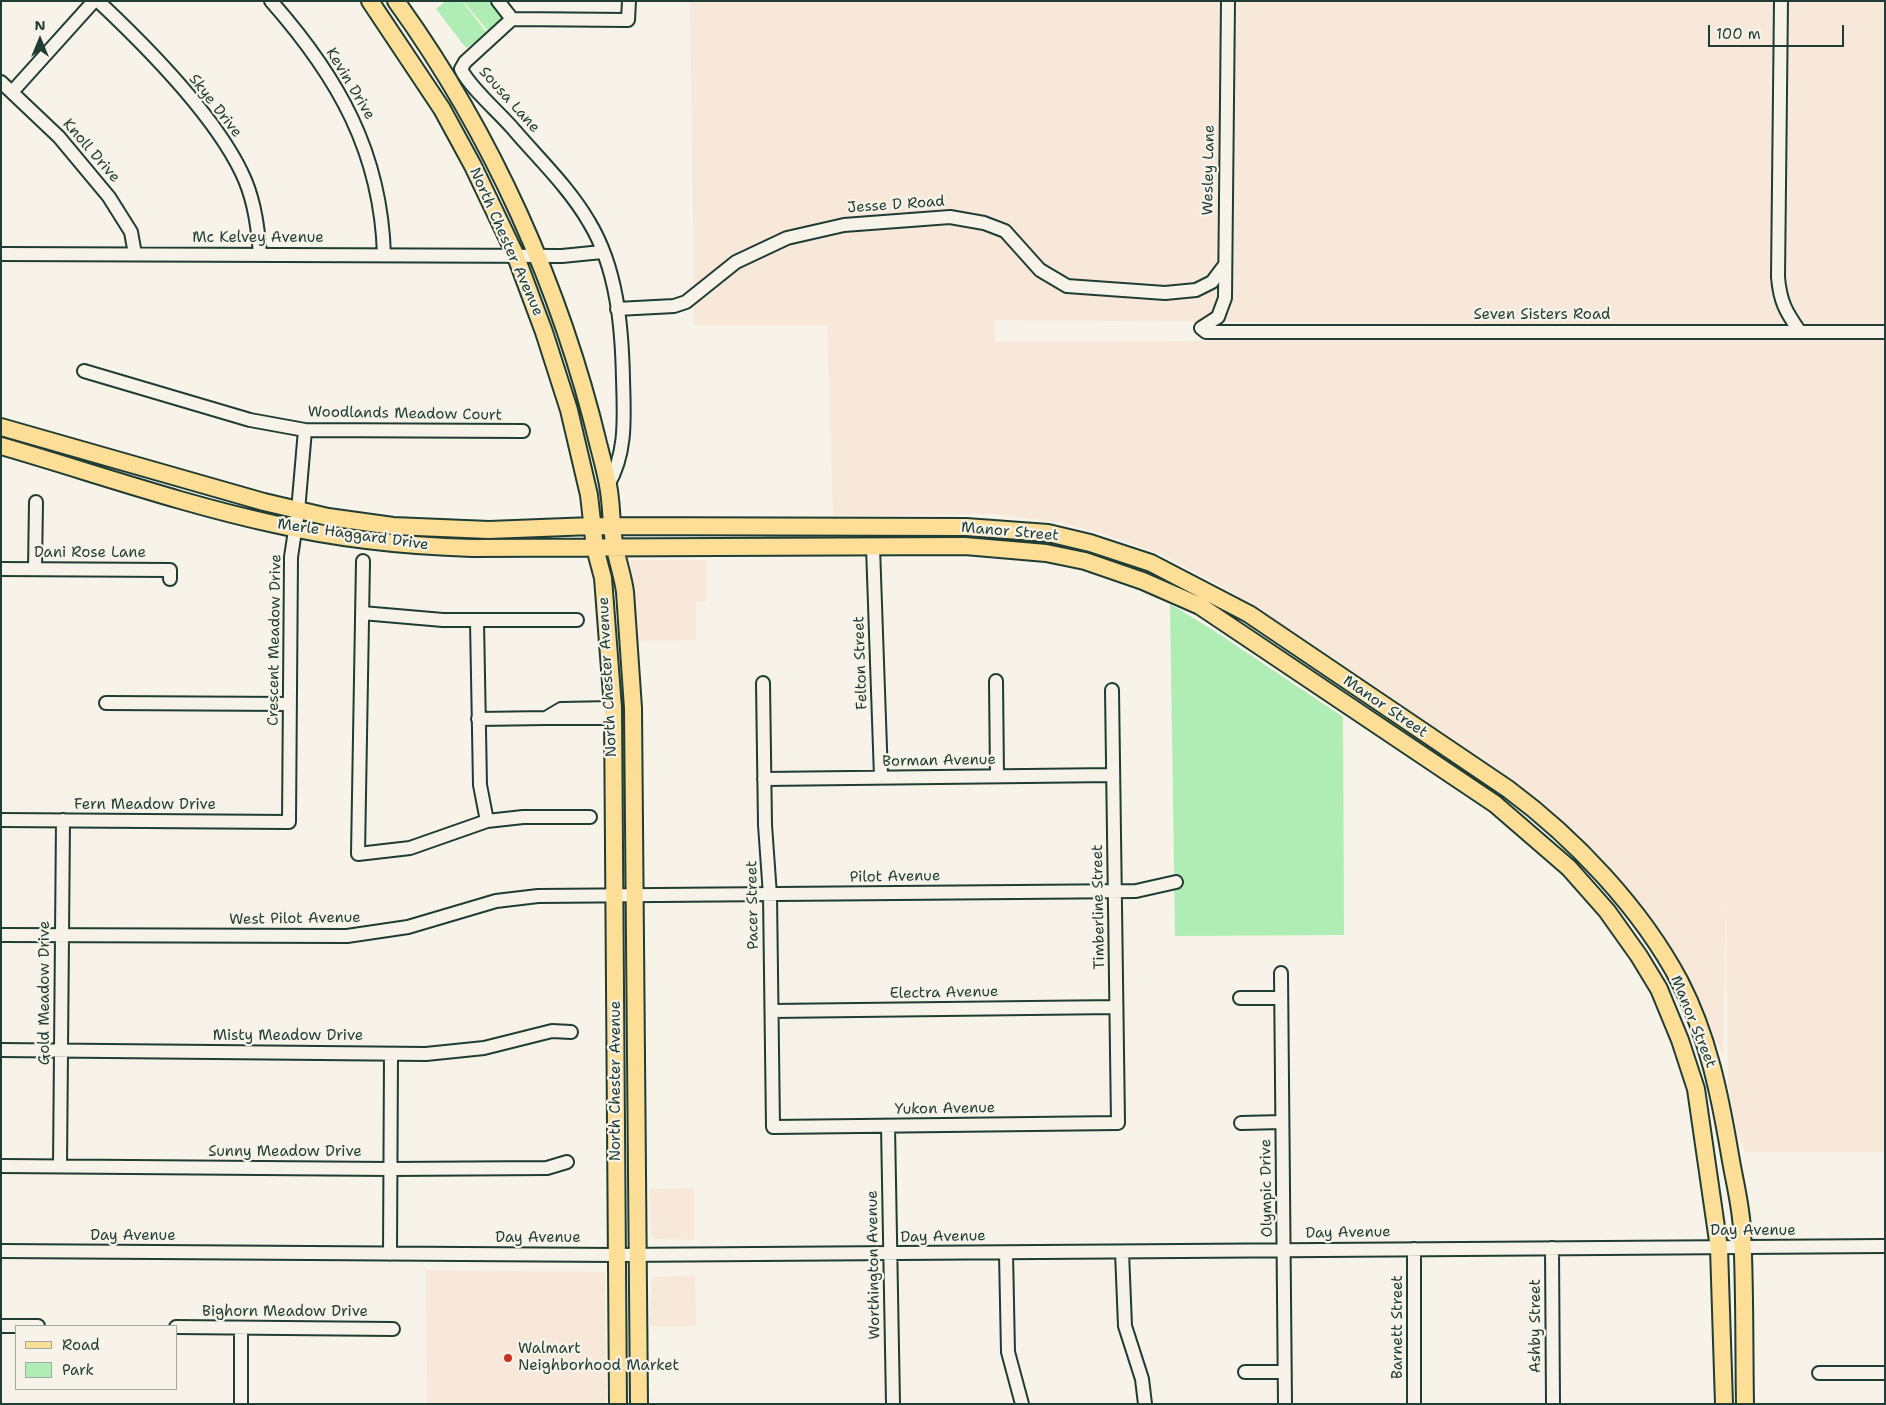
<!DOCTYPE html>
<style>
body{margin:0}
#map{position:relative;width:1886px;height:1405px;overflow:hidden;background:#f7f3e8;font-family:"Shantell Sans",sans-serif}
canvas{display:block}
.frame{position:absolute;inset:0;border:2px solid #1f3d34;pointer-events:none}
.legend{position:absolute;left:15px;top:1325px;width:162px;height:65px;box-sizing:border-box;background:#f7f3e8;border:1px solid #a1aaa0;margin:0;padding:6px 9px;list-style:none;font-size:15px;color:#1f3d34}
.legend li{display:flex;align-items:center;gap:10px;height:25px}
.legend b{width:25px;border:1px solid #a1aaa0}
.north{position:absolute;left:15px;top:15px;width:50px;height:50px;-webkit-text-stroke:4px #f7f3e8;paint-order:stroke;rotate:0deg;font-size:14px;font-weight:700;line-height:20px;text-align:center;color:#1f3d34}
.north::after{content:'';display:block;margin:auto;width:18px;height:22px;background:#1f3d34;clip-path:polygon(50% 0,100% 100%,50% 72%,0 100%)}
.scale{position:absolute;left:1708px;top:25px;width:136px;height:22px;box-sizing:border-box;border:2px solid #1f3d34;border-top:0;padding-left:6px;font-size:15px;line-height:18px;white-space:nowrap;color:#1f3d34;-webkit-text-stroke:4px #f7f3e8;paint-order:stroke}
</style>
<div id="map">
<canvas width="1886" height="1405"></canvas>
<div class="frame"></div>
<ul class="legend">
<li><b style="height:6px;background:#fcde96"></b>Road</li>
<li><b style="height:14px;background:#afedb4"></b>Park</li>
</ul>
<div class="north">N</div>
<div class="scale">100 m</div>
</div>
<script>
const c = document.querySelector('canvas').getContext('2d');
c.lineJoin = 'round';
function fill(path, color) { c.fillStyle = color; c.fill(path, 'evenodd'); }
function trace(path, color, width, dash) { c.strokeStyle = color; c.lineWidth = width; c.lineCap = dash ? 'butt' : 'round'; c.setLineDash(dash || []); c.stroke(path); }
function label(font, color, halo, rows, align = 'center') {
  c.font = font + ' "Shantell Sans",sans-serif'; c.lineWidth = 4.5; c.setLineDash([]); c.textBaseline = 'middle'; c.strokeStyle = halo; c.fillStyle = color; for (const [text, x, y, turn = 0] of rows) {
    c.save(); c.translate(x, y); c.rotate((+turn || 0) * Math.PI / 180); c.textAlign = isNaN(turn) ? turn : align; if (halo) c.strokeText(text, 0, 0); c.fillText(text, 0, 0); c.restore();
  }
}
const built = new Path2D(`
 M690,1H1885V1152H1745L1737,1133L1728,1084L1726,899L1723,1055L1659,931L1548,814L1382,715L1232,592L1160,554L1094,531L1060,523L994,514L833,516L827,325H694ZM995,320L1720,326V336L1543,339L995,342Z
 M630,560H707V602H696V640L639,641Z
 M694,1188V1240L654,1239L651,1235L650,1189Z
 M426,1270L605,1272L606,1404H427Z
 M695,1275L696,1326H650L651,1280L655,1277Z`);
const green = new Path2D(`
 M446,1H462L487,33L466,48L436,9Z
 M463,1H495L508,19L489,32Z
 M1170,604L1213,630L1343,717L1344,935L1175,936Z`);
const minor = new Path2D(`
 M98,1C147,47 219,119 245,180C255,204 258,229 260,255
 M271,1C338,77 381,152 384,255
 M498,1L512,19
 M1228,1L1225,298L1218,317L1201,328L1206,332H1885
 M1781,1L1778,277C1780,302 1786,312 1800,332
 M1,82L59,137L109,197L131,232L135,254
 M12,92L94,1
 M1,254L562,256L602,252
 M617,309L674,306L686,302L736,262L787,238L844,225L950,217L984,223L1005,231L1040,270L1067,286L1165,293L1196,290L1212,282L1224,266
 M84,371L250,420L305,430L523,431
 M608,485C627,453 624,416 623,379C622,327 617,268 589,222C570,189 540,160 515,131C501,114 469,87 461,69L465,62L512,19L628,20L629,1
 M873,547L881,777
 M363,561L358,854L410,848L487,821L523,817H590
 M1,569L170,570V579
 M35,569L36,502
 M362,613L443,620H577
 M477,621L480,785L487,821
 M996,681L997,776
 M763,683L765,825L770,895L773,1127L1118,1123L1112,690
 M106,703L290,704
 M613,708L561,709L546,718H613
 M478,719L546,718
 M764,779L1113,775
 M1,820L289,822L291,557L298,511L305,430
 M1,935L347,936L408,927L496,901L538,896L1136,891L1176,882
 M1281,973L1285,1404
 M1240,998H1281
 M772,1011L1116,1007
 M1,1050L426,1054L484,1048L552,1031L571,1032
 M1241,1123L1282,1122
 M888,1126L893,1404
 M1,1166L390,1169L547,1168L567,1162
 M60,1166L63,820
 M1552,1248L1553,1404
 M1414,1249V1404
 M1,1251L617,1255L1885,1246
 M1122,1252L1125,1326L1142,1379L1145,1404
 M1006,1253L1008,1352L1022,1404
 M390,1254L391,1054
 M1,1326H38
 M176,1327L393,1329
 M241,1328V1404
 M1245,1372H1284
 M1819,1373H1885`);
const major = new Path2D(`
 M370,1L442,109L473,166L515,254L544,332L569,410L589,495L595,548L603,578L613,708L618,1404
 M396,1C492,134 561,288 599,447C603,462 607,477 609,491C612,510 611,530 615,548C618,563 623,577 625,592L633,708L639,1404
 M1,427L264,502L328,517L393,526L489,530L592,526L966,527L1048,533L1090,543L1151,563L1249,614L1508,789C1574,838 1641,908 1680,982C1708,1036 1720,1096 1730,1155C1734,1180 1741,1205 1742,1230C1745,1288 1744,1346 1745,1404
 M1,446C91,472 182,504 274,524C339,539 406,546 472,548L965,546L1046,553L1085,561L1143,581L1200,606L1495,804L1569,868L1607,911L1639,956L1659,989L1680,1040L1696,1089L1719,1248L1724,1404`);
const markers = [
 [508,1358,5,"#c8321e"]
];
const streetNames = [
 ["Kevin Drive",350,84,59],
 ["Sousa Lane",509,100,48],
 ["Skye Drive",215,106,52],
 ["Knoll Drive",91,151,49],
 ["Wesley Lane",1209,170,-89],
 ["Jesse D Road",896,205,-4],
 ["Mc Kelvey Avenue",258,238],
 ["North Chester Avenue",506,242,66],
 ["Seven Sisters Road",1542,315],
 ["Woodlands Meadow Court",405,414,1],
 ["Manor Street",1010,532,5],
 ["Merle Haggard Drive",353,535,8],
 ["Dani Rose Lane",90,553],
 ["Crescent Meadow Drive",275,640,-89],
 ["Felton Street",861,663,-92],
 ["North Chester Avenue",608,677,-93],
 ["Manor Street",1385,707,34],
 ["Borman Avenue",939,761,-1],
 ["Fern Meadow Drive",145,805],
 ["Pilot Avenue",895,877,-1],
 ["Pacer Street",753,905,-91],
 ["Timberline Street",1099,907,-91],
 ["West Pilot Avenue",295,919,-1],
 ["Gold Meadow Drive",45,993,-90],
 ["Electra Avenue",944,993,-1],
 ["Manor Street",1693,1022,68],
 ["Misty Meadow Drive",288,1036],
 ["North Chester Avenue",616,1081,-90],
 ["Yukon Avenue",945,1109,-1],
 ["Sunny Meadow Drive",285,1152],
 ["Olympic Drive",1267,1188,-91],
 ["Day Avenue",1753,1231],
 ["Day Avenue",1348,1233,-1],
 ["Day Avenue",133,1236],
 ["Day Avenue",943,1237,-1],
 ["Day Avenue",538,1238],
 ["Worthington Avenue",874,1265,-91],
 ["Bighorn Meadow Drive",285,1312],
 ["Ashby Street",1536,1326,-90],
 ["Barnett Street",1398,1327,-90]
];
const poiNames = [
 ["Walmart",518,1349],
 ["Neighborhood Market",518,1366]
];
fill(built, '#f7e8da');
fill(green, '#afedb4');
trace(minor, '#1f3d34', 16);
trace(major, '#1f3d34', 20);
trace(minor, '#f7f3e8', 12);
trace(major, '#fcde96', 16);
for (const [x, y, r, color] of markers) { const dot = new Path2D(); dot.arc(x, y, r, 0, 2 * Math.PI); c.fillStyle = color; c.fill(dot); trace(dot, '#f7f3e8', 2); }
label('15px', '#1f3d34', '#f7f3e8', streetNames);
label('15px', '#1f3d34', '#f7f3e8', poiNames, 'left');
</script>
